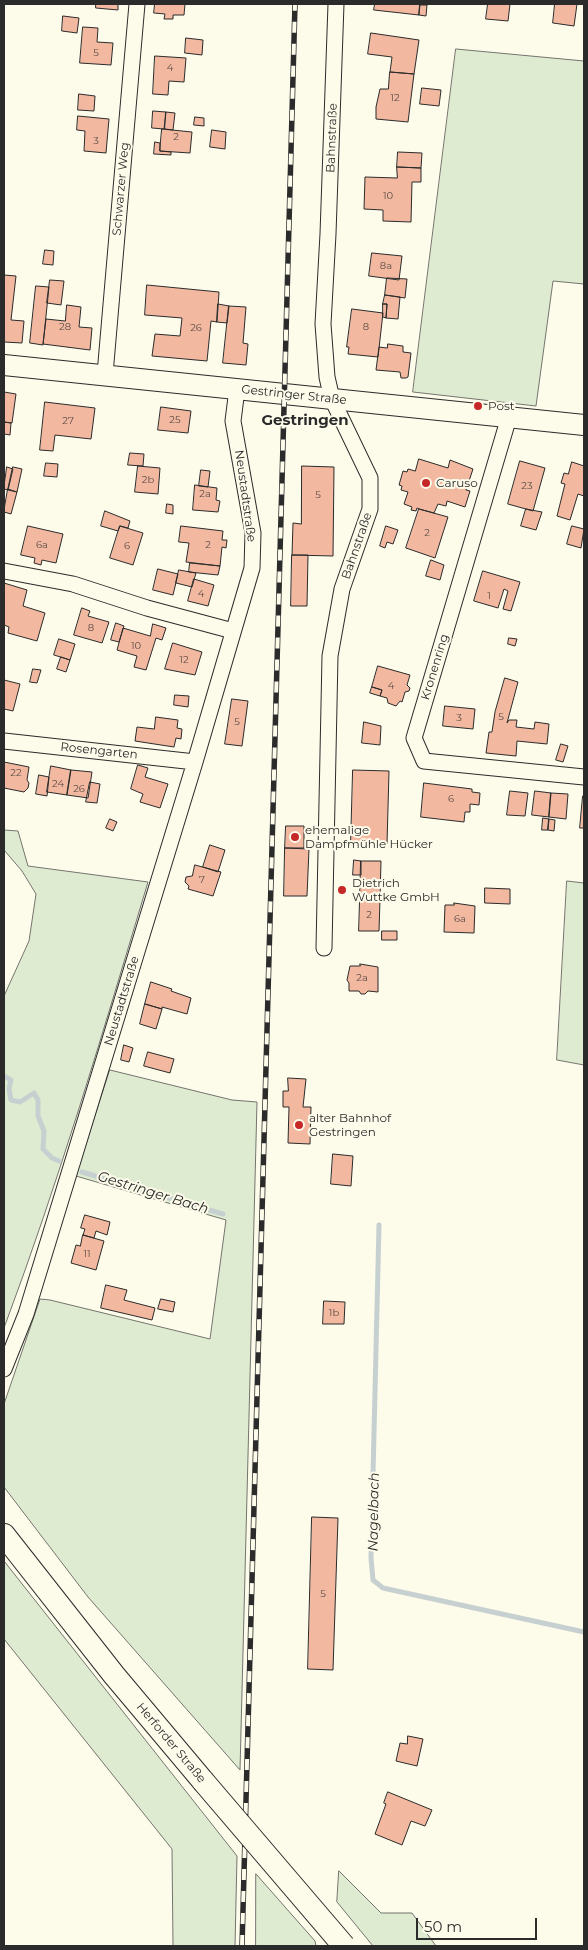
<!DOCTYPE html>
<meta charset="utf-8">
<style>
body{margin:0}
#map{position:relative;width:588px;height:1950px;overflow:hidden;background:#fdfbea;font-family:Montserrat,sans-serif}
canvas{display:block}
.frame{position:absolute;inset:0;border:5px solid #2b2b2b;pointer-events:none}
.scale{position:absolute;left:416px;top:1918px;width:121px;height:22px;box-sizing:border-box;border:2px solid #2b2b2b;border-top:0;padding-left:6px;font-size:15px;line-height:18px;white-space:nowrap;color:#2b2b2b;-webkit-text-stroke:4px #fdfbea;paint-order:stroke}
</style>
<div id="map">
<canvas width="588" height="1950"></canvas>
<div class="frame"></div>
<div class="scale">50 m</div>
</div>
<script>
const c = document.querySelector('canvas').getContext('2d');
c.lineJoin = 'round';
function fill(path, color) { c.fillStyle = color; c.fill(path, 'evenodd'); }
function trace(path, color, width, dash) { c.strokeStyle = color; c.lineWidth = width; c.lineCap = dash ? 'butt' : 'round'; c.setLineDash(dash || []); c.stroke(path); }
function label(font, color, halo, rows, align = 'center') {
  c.font = font + ' Montserrat,sans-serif'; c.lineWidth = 4; c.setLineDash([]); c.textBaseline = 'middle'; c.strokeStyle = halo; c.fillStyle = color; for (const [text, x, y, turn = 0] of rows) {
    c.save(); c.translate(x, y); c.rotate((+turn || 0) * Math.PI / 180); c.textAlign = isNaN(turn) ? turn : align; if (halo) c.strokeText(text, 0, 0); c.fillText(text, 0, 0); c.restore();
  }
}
const green = new Path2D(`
 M456,49L584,61V284L553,281L536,406L413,392Z
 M4,830L18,831L28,866L148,882C103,1032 59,1181 4,1328V996L29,941L36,894L22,871L4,850Z
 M567,881L584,883V1065L557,1060Z
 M110,1070L232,1100L257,1102L240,1770L88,1597L4,1487V1404L40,1299L50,1300L210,1339L226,1220L76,1176Z
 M4,1561L237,1856L235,1946H173L172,1849L4,1639Z
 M339,1871L381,1913H412L436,1946H373L337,1902Z
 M256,1874L315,1941L316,1946H256Z`);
const stream = new Path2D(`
 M4,1076L11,1080L9,1089L11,1100L20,1102L34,1093L38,1100V1116L44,1131L43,1149L52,1158L59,1161
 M82,1172L223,1214
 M379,1225L371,1558L373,1580L383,1588L584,1632`);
const building = new Path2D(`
 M96,4H118V10L96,8Z
 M155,4H185L184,15H173V19H164L165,14L154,13Z
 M375,4H420L419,15L374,10Z
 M488,4H510L508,21L486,19Z
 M555,4H577L574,26L553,23Z
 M420,5H427L426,16L419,15Z
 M63,16L79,18L77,33L62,31Z
 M83,27L98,28L97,42L113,43L111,65L80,63Z
 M371,33L419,40L414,74L390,72L392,57L368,54Z
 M186,38L203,40L202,55L185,53Z
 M155,56L186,58L184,82L169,81L168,95L153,94Z
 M390,72L414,74L408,122L376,119V107L380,89H388Z
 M422,88L441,90L439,106L420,104Z
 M79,94L95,96L94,111L78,110Z
 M153,111L166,112L164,129L152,128Z
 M166,112L175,113L173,130L165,129Z
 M78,116L109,119L106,153L84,151L85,131L77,130Z
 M195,117L204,118V126L194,125Z
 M162,129L192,132L190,153L160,151Z
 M212,130L226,132L225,149L210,147Z
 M155,142L160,143V151L171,152V155L154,154Z
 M398,152L422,153L421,168L397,167Z
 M397,167L421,168V182H412L411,222L383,221V210L364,209L365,177L397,178Z
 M45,250L54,251L53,265L43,264Z
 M372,253L402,256L399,280L369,276Z
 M4,275L16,276L11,320L24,321L22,343L4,342Z
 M387,278L407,279L405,298L385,295Z
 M50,280L64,281L61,305L47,303Z
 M147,285L219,292L217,322L211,321L207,361L152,356L155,334L180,336L182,318L145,315Z
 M36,286L49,287L43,345L30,343Z
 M385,295L400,297L398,319L386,318L387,304H383Z
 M218,304L229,306L227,323L217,322Z
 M383,304H387L386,318L383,317Z
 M67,305L81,307L79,327L92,328L90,350L43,344L46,319L65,321Z
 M229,306L246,307L243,343L248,344L246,365L223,363Z
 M352,309L383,313L378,357L348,354L349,347H347Z
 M388,344L403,346V352L411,353L408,377L406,378H401L400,372L376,370L379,347L387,348Z
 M4,392L16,394L12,423L4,422Z
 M45,402L95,408L91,439L55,435L53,451L40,450Z
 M161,407L191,411L188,433L158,430Z
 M4,422L11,423L10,435L4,434Z
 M130,453L144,454L143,466L128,465Z
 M419,459L448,468L450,460L473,469L466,490L470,491L465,507L447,501L446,506L438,504L434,513L419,509L417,508L416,511L411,510L412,507L404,504L408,492L401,490L402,486L399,485L403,471L407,472L408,469L415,471Z
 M520,461L545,468L533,511L508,504Z
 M572,462L584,466V496L578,494L570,520L557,516L565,484L561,483L564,473L568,474Z
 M46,463L58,464L57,477L44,476Z
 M138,466L160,468L158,494L135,492Z
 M302,466L334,467L333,556L292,555L293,523L301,524Z
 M7,467L13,469L8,490L4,489Z
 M13,467L22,469L17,492L8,490Z
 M201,470L210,471L208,487L199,486Z
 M195,485L217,488L216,500L220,501L218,512L193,510Z
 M8,489L17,492L11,514L4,512Z
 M167,504L173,505V514L166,513Z
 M419,509L448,517L435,558L406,548Z
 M526,509L542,512L536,530L521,526Z
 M105,511L130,521L128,528L120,526L118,531L101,526Z
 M28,526L63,534L56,563L42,560L41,565L34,563L35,558L21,555Z
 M120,526L143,533L133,565L110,558Z
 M181,526L223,531L222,540H227L226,548L222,547L220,566L186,562L189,543L179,542Z
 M386,526L398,530L393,544L387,542L385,548L380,546Z
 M572,526L584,529L581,548L567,544Z
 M292,555H308L307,606H291Z
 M431,560L444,565L440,580L426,576Z
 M190,563L220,566L218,575L189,572Z
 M158,569L178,574L173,595L153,590Z
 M179,570L196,573L192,587L176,583Z
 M483,571L520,582L511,611L503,609L508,591L504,589L498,608L474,601Z
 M194,579L214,585L208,606L188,601Z
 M4,583L27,590L23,606L45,613L37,641L8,633L9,627L4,625Z
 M82,608L90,611L88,616L109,622L102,643L74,635Z
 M116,623L124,626L119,642L111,640Z
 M153,624L166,628L162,640L156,638L146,670L134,667L137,656L117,650L123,628L150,636Z
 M509,638L517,639L515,646L508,644Z
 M59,639L75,644L70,660L54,655Z
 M173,643L202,652L195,675L165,669Z
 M61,657L70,660L66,672L57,669Z
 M378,666L410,675L407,685L410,688L409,691L405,692L402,702L400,701L396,706L388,703L387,698L380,696L382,690L372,687Z
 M33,669L41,670L37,683L30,682Z
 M505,678L518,682L507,723L509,720H517L516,727L534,729L535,722L549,724L547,744L517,741L516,756L486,753L489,732H492L495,712Z
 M4,680L20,684L13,711L4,709Z
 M372,687L382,690L380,696L370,693Z
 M175,695L189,696L188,707L174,705Z
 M232,699L248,701L242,746L225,744Z
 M445,706L475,709L473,729L443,726Z
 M156,717L178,720L177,728L182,729L181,739L176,738L174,747L135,741L137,727L154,729Z
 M364,722L381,726L380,745L362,743Z
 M561,744L568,746L563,762L556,760Z
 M4,762L29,767L27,780L29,783L28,788L24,792L4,788Z
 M138,765L148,768L145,777L168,784L160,808L140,802L143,794L131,789Z
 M51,766L71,770L67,795L47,792Z
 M71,770L92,772L88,798L67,795Z
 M353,770L389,771L387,844L351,843Z
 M39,775L49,777L47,796L36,794Z
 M90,782L100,784L97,803L86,802Z
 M424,783L472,789V792L480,793L479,805L470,804V812H465L464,822L421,817Z
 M510,791L528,793L525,816L507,815Z
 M535,791L551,793L549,817L532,815Z
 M551,793L568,794L566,819L549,817Z
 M583,796H584V828H580Z
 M543,818L549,819L548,830H542Z
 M110,819L117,822L113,831L106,828Z
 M549,819L555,820L554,831L548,830Z
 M286,826H304V848H285Z
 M210,845L225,850L218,872L203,867Z
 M285,848L309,849L307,896H284Z
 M354,860L361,861V875H353Z
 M361,861H381L380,899H360Z
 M195,865L221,872L213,896L188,889L189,886L185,882L186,877L192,876Z
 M485,888L510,889V904L485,903Z
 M360,899H380L379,931H359Z
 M454,903L475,906L474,933L444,932L445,905H454Z
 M382,931H397V940H382Z
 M360,964L378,967V992L368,991L365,994H361L359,991H349V983L347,980L350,966H360Z
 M151,982L172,989L171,991L191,998L187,1014L162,1007V1009L145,1004Z
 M145,1004L162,1009L156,1029L140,1024Z
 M124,1045L133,1048L129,1062L121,1060Z
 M148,1052L174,1059L170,1073L144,1066Z
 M288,1078L306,1079L303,1107H311L310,1144L288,1143L289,1107H283V1091H288Z
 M333,1154L353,1156L351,1186L331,1184Z
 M85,1215L110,1222L107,1235L96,1231L94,1238L83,1235L85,1229L81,1228Z
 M83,1235L104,1241L96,1270L71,1263L76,1245L80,1246Z
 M106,1285L127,1290L124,1300L155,1308L152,1320L101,1308Z
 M161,1299L175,1302L173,1312L158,1309Z
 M324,1301L345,1302L344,1324H323Z
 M312,1517L338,1518L333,1670L308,1669Z
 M408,1736L423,1739L417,1766L396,1761L400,1743L407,1744Z
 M388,1792L432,1810L425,1826L411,1821L402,1845L375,1834L386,1804L384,1803Z`);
const street = new Path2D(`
 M105,374L137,4
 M509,417L414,738L424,761L584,777
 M4,571L73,584L147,608L233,631
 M4,741L195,762
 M324,948L330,656L342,589L370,509V478L332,399L327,377L323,324L328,234L336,4
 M4,1369L26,1314L195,762L252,568L253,533L233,421L237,389`);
const secondary = new Path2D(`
 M4,365L584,425`);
const primary = new Path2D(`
 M4,1535L114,1675L203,1781`);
const rail = new Path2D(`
 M242,1946L295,4`);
const primaryBridge = new Path2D(`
 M203,1781L344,1946`);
const markers = [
 [478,406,5,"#c62828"],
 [426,483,5,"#c62828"],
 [295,837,5,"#c62828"],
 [342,890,5,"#c62828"],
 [299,1125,5,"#c62828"]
];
const numberNames = [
 ["5",96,53],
 ["4",170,68],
 ["12",395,98],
 ["2",176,137],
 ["3",96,141],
 ["10",388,196],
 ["8a",386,266],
 ["28",65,327],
 ["8",366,327],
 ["26",196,328],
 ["25",175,420],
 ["27",68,421],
 ["2b",148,480],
 ["23",527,486],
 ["2a",205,494],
 ["5",318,495],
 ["2",427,533],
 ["6a",42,545],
 ["2",208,545],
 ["6",127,546],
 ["4",201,594],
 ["1",489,596],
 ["8",91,628],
 ["10",136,646],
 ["12",184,660],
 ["4",391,686],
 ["5",501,717],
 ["3",459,718],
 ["5",237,722],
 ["22",16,773],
 ["24",58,784],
 ["26",79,789],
 ["6",451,799],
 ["7",202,880],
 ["2",369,915],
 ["6a",460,919],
 ["2a",362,978],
 ["11",87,1254],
 ["1b",334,1313],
 ["5",323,1594]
];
const streetNames = [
 ["Bahnstraße",332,138,-88],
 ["Schwarzer Weg",121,189,-85],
 ["Gestringer Straße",294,395,6],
 ["Neustadtstraße",245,496,82],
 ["Bahnstraße",357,546,-71],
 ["Kronenring",435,667,-73],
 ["Rosengarten",99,751,6],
 ["Neustadtstraße",122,1001,-73],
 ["Herforder Straße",171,1743,50]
];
const poiNames = [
 ["Post",488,406],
 ["Caruso",436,483],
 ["ehemalige",305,830],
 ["Dampfmühle Hücker",305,844],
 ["Dietrich",352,883],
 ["Wuttke GmbH",352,897],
 ["alter Bahnhof",309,1118],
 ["Gestringen",309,1132]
];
const waterNames = [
 ["Gestringer Bach",153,1193,17],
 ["Nagelbach",374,1512,-89]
];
const quarterNames = [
 ["Gestringen",305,421]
];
fill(green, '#deebd1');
trace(green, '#74746e', 1);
trace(stream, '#c7d0d0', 5);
fill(building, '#f2b8a0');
trace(building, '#2b2b2b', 1);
trace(street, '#2b2b2b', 17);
trace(secondary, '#2b2b2b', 22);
trace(primary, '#2b2b2b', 24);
trace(street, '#fdfbea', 15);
trace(secondary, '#fdfbea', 20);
trace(primary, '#fdfbea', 22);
trace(rail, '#2b2b2b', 5.5);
trace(rail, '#fdfbea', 4, [11]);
trace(primaryBridge, '#2b2b2b', 24, []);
trace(primaryBridge, '#fdfbea', 22);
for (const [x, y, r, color] of markers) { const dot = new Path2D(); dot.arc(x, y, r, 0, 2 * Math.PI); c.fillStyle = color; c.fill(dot); trace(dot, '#fdfbea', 2); }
label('10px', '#5d4e48', null, numberNames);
label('12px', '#2b2b2b', '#fdfbea', streetNames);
label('12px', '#2b2b2b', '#fdfbea', poiNames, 'left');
label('italic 14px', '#2b2b2b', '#fdfbea', waterNames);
label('bold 15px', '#2b2b2b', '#fdfbea', quarterNames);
</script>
